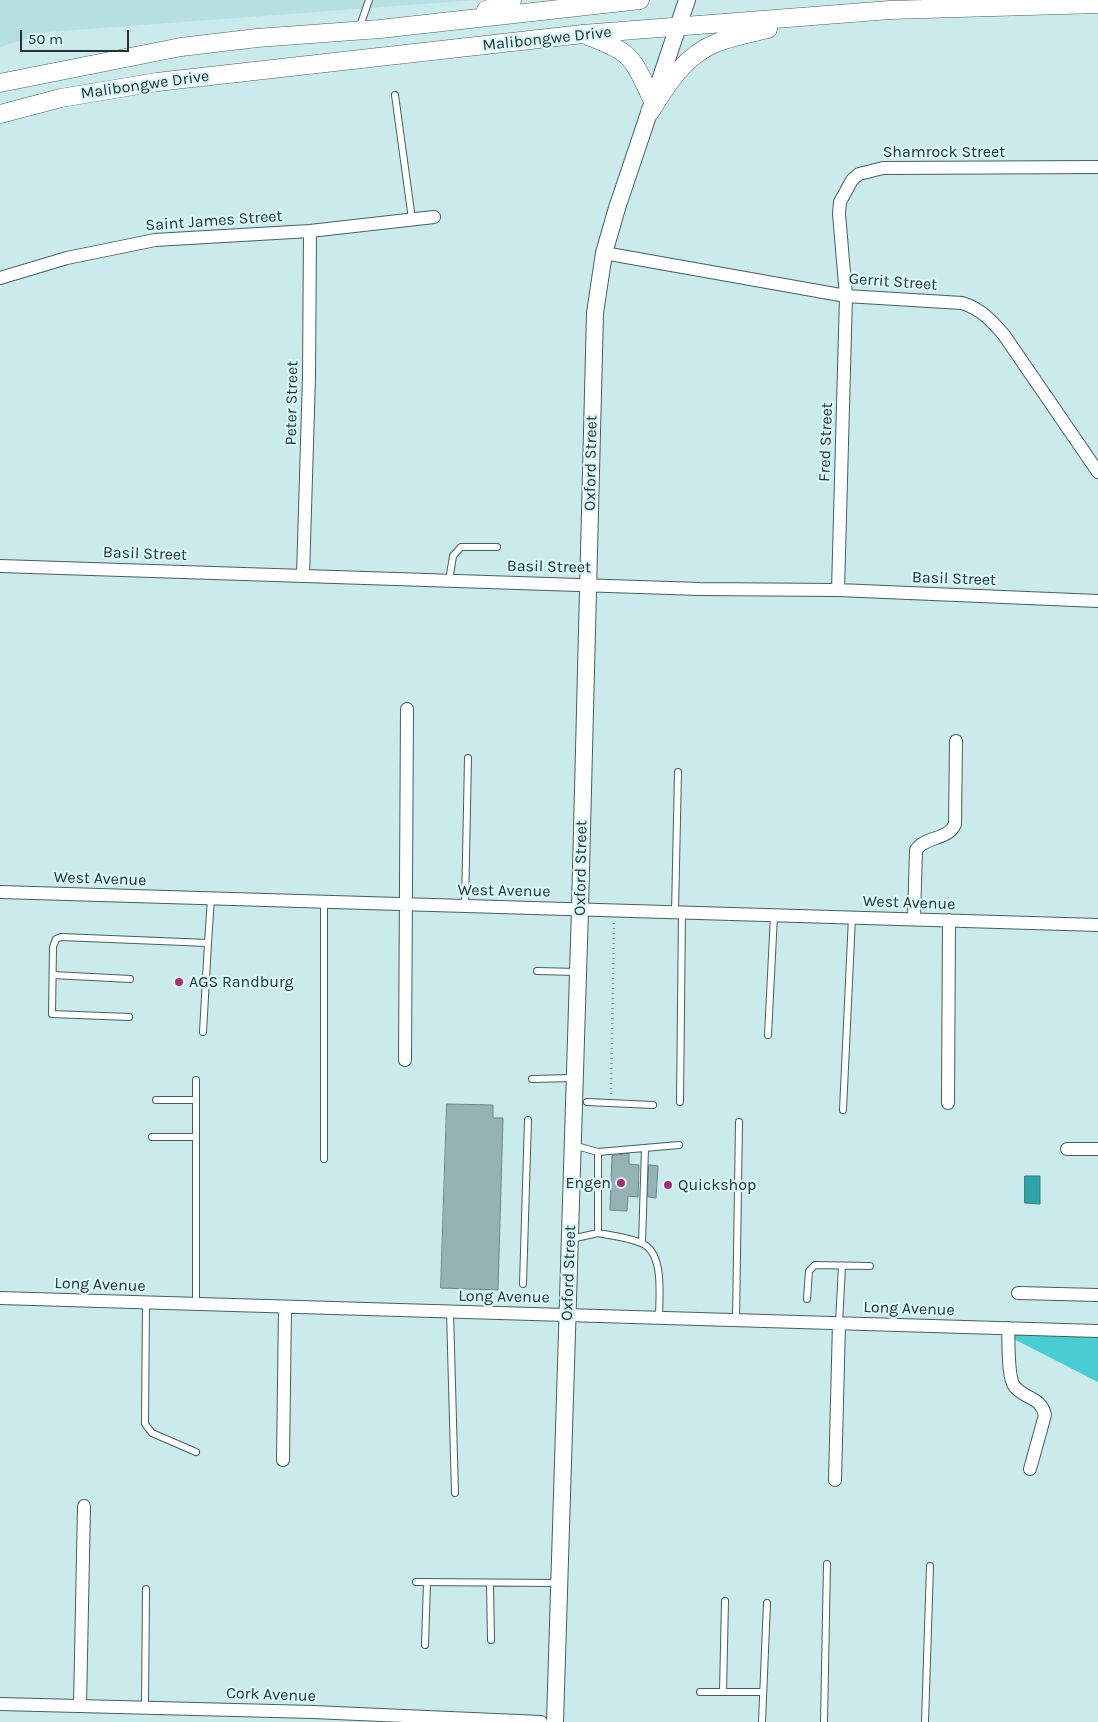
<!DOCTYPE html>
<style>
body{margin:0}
#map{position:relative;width:1098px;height:1722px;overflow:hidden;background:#caeaeb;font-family:Karla,sans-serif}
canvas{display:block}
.scale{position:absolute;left:20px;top:30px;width:109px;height:22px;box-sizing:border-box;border:2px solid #253132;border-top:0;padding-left:6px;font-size:15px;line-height:18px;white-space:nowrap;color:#253132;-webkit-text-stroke:4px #d7f7f8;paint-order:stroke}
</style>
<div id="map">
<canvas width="1098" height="1722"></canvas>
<div class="scale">50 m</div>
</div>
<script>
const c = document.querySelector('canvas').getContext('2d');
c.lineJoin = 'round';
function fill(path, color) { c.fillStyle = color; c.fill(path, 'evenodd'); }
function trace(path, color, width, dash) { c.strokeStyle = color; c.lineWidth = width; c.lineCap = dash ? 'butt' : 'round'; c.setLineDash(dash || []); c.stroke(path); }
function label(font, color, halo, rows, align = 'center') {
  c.font = font + ' Karla,sans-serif'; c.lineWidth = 4.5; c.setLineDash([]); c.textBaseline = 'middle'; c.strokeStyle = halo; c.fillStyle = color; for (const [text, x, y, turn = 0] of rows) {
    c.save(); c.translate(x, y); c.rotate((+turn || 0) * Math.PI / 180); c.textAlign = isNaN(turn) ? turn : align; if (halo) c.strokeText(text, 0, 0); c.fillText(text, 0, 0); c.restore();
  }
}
const built = new Path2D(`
 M0,0H476L48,32L0,47Z`);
const green = new Path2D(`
 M1004,1334L1098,1335V1382Z`);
const water = new Path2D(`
 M1025,1176H1040V1204L1025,1203Z`);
const building = new Path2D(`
 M447,1104L493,1105V1118H503L498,1290L441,1288Z
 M629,1154V1164L639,1165L638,1197L628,1196L627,1211L610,1210L612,1156Z
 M649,1165L658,1166L656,1198L648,1197Z`);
const path = new Path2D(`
 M611,1094L614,922`);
const service = new Path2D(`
 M359,29L369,0
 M395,95L412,219
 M449,581L453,556L461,547H497
 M465,907L468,758
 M675,912L678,772
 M537,971L577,972
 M53,975L130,979
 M129,1017L52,1014L53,947L56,939L61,937L208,943L211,898
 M203,1032L208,943
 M768,1035L774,915
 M532,1079L573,1078
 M156,1100H196
 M587,1102L653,1105
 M680,1102L682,912
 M843,1110L852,917
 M152,1137H196
 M598,1152L679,1145
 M324,1159V903
 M598,1233C612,1236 627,1237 641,1243C665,1252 659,1297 659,1318
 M571,1239L598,1233V1152L573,1145
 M642,1243L645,1148
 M523,1284L528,1120
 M807,1299L809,1271L815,1265L870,1266
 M146,1303L145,1424L152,1433L196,1452
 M196,1304V1080
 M450,1312L455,1493
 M736,1320L739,1122
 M839,1323L842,1266
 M416,1582L558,1583
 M490,1583L491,1640
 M425,1645L427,1582
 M700,1692H763
 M723,1692L725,1601
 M145,1707L146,1589
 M762,1722L767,1603
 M824,1722L827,1564
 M925,1722L930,1566`);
const minor = new Path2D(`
 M604,253L846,296L962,303C981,309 991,320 1004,335L1098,472
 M0,278L67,258L155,240L310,231L434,217
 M0,566L700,589L838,590L1098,601
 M303,576L309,377L310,231
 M838,590L846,296L839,214L840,202L852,180L859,174L883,168L1098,167
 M0,892L1098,925
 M914,919L916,850C925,836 949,840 955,824L956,741
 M405,1060L407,709
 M948,1103L949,920
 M1067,1149H1098
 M1018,1293L1098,1295
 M0,1298L1098,1331
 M1008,1328C1009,1341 1007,1378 1015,1387C1025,1399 1041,1397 1045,1415L1030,1469
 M283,1460L285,1307
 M835,1480L839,1323
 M0,1704L313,1712L541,1722
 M80,1706L84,1506`);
const tertiary = new Path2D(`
 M555,1722L580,909L595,313L604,253L617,208L687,0`);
const secondary = new Path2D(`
 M486,10L512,0
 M588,36C634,53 632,58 653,101
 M0,83L181,47L257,38L380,29L640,0
 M650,112C667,85 684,56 716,43C733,36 751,33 768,29
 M0,114L61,98L157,82L583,34L890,10L1098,4`);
const markers = [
 [179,982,5,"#ad2c78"],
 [621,1183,5,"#ad2c78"],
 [668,1185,5,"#ad2c78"]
];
const streetNames = [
 ["Malibongwe Drive",547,39,-6],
 ["Malibongwe Drive",145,85,-8],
 ["Shamrock Street",944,152],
 ["Saint James Street",214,221,-4],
 ["Gerrit Street",893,282,4],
 ["Peter Street",292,403,-89],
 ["Fred Street",826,442,-88],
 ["Oxford Street",591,463,-89],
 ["Basil Street",145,554,2],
 ["Basil Street",549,567,1],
 ["Basil Street",954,579,2],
 ["Oxford Street",581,868,-89],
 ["West Avenue",100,879,2],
 ["West Avenue",504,891,1],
 ["West Avenue",909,903,2],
 ["Oxford Street",569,1273,-88],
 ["Long Avenue",100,1285,2],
 ["Long Avenue",504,1297,1],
 ["Long Avenue",909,1309,2],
 ["Cork Avenue",271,1695,2]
];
const poiNames = [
 ["AGS Randburg",189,982],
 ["Engen",611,1183,"right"],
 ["Quickshop",678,1185]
];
fill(built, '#b6dfe1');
fill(green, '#49cdd2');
fill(water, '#2ea4a9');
trace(water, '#2b8285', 1);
fill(building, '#95b3b4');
trace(building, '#6a8788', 1);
trace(service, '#436061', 8);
trace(minor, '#436061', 14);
trace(tertiary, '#436061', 18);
trace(secondary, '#436061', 19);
trace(path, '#7b9192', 2.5, [1, 4]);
trace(service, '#fff', 6);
trace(minor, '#fff', 12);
trace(tertiary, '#fff', 16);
trace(secondary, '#fff', 18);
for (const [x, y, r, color] of markers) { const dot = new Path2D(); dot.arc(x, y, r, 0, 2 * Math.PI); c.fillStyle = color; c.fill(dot); trace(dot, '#d7f7f8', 2); }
label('16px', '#253132', '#d7f7f8', streetNames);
label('16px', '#253132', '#d7f7f8', poiNames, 'left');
</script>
